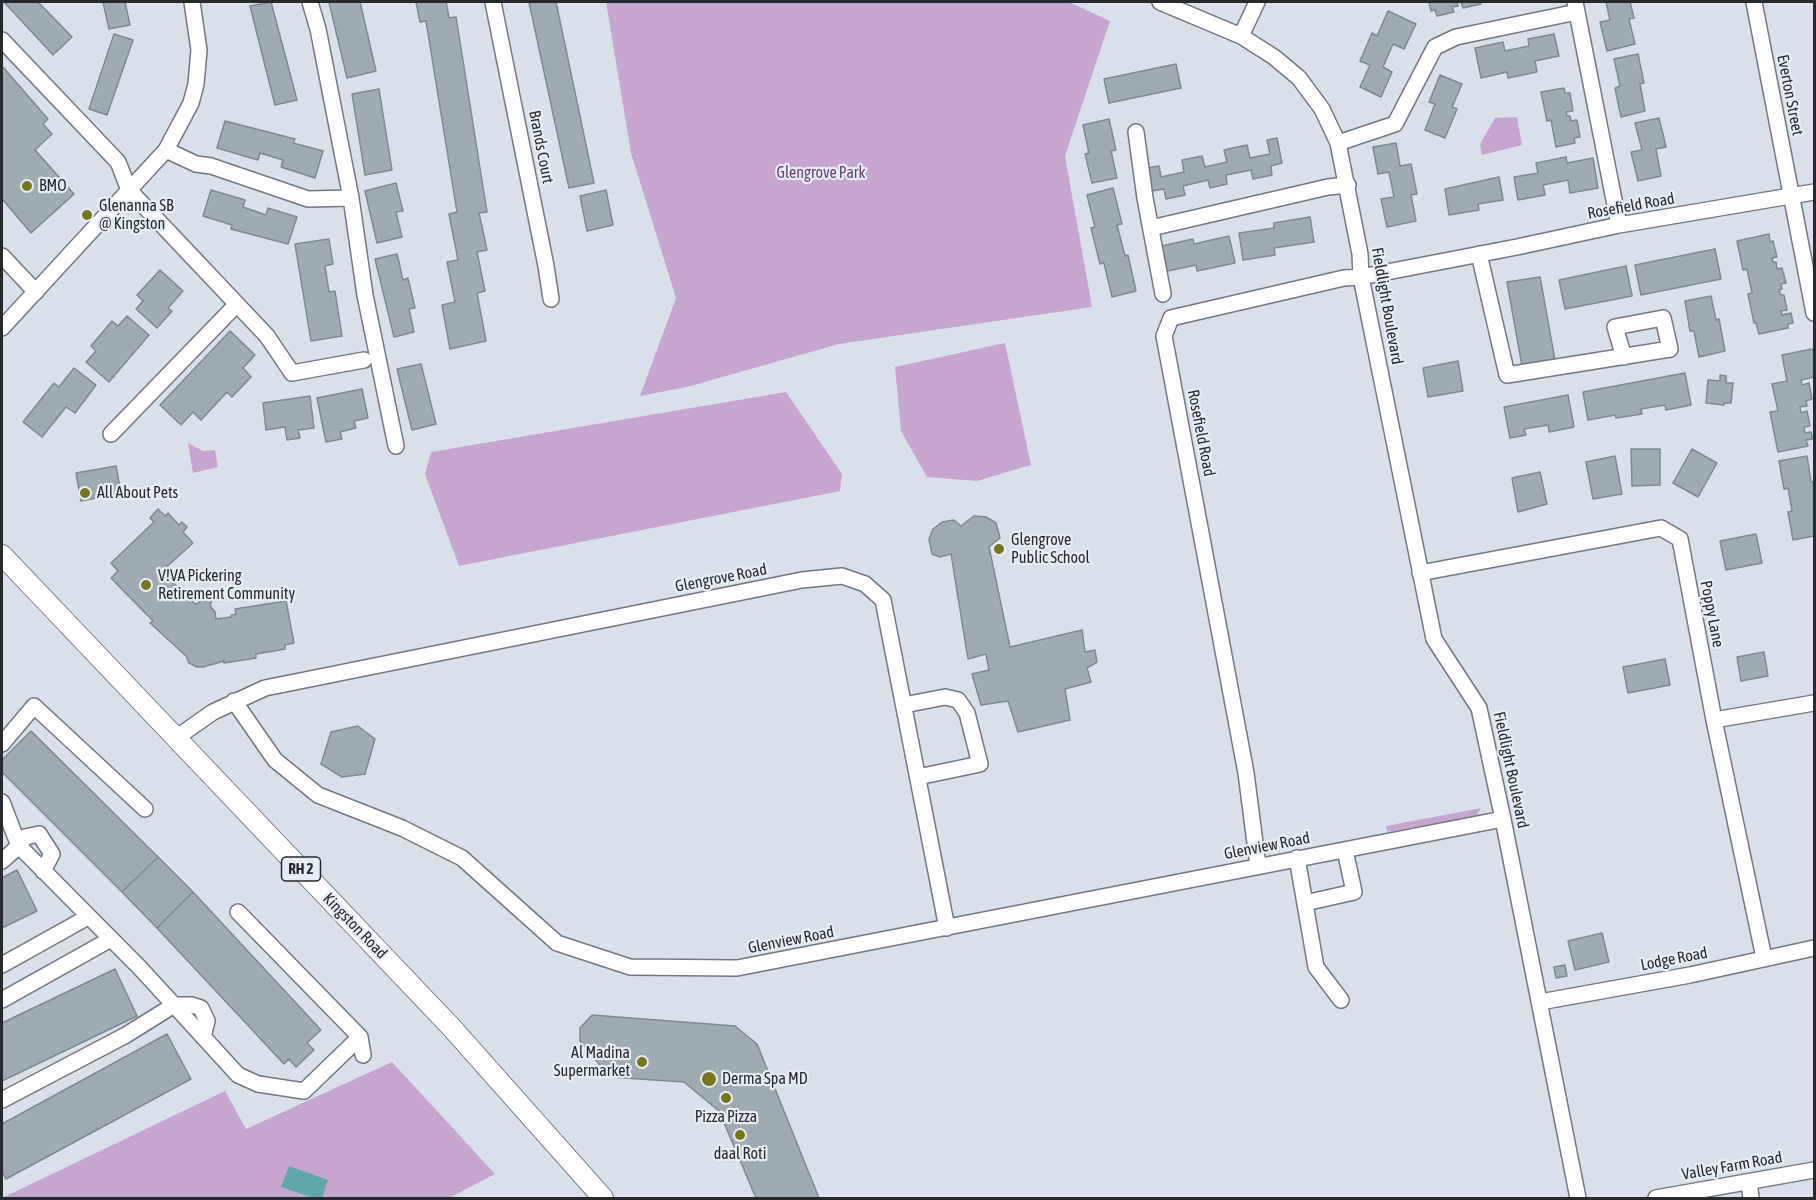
<!DOCTYPE html>
<style>
body{margin:0}
#map{position:relative;width:1816px;height:1200px;overflow:hidden;background:#d9e0ea;font-family:"Asap Condensed",sans-serif}
canvas{display:block}
.frame{position:absolute;inset:0;border:3px solid #272a2d;pointer-events:none}
</style>
<div id="map">
<canvas width="1816" height="1200"></canvas>
<div class="frame"></div>
</div>
<script>
const c = document.querySelector('canvas').getContext('2d');
c.lineJoin = 'round';
function fill(path, color) { c.fillStyle = color; c.fill(path, 'evenodd'); }
function trace(path, color, width, dash) { c.strokeStyle = color; c.lineWidth = width; c.lineCap = dash ? 'butt' : 'round'; c.setLineDash(dash || []); c.stroke(path); }
function label(font, color, halo, rows, align = 'center') {
  c.font = font + ' "Asap Condensed",sans-serif'; c.lineWidth = 4.5; c.setLineDash([]); c.textBaseline = 'middle'; c.strokeStyle = halo; c.fillStyle = color; for (const [text, x, y, turn = 0] of rows) {
    c.save(); c.translate(x, y); c.rotate((+turn || 0) * Math.PI / 180); c.textAlign = isNaN(turn) ? turn : align; if (halo) c.strokeText(text, 0, 0); c.fillText(text, 0, 0); c.restore();
  }
}
const green = new Path2D(`
 M606,2H1069L1110,21L1065,156L1092,307L839,344L687,387L640,396L676,298L631,153Z
 M1517,117L1522,145L1482,155L1480,144L1495,118Z
 M1005,343L1031,465L977,481L927,477L901,431L895,367Z
 M786,392L842,474L840,491L459,566L425,474L431,452Z
 M188,443L203,451L215,450L218,467L193,473Z
 M1481,808L1476,816L1387,832L1386,826Z
 M392,1062L495,1174L449,1198H2L225,1091L246,1129Z`);
const water = new Path2D(`
 M289,1166L328,1180L322,1198H313L281,1187Z`);
const building = new Path2D(`
 M4,2H38L72,37L53,55Z
 M103,2H125L130,25L109,29Z
 M271,2L297,100L275,105L250,6Z
 M329,2H360L376,71L347,78Z
 M416,2H446L449,18L456,17L487,212L479,213L487,250L477,252L485,291L477,293L486,341L450,349L442,305L455,302L447,262L458,260L449,214L457,212L426,21L420,22Z
 M529,2H556L594,183L569,188Z
 M1429,2H1461H1457L1458,6L1452,7L1454,12L1437,16L1435,10L1431,11Z
 M1461,2H1480L1481,4L1463,8Z
 M1606,2H1630L1634,18L1629,19L1635,44L1607,51L1600,22L1610,20Z
 M1388,11L1416,24L1404,49L1393,44L1383,67L1392,72L1381,97L1360,87L1370,65L1360,61L1372,33L1377,36Z
 M114,34L133,40L107,115L89,109Z
 M1554,34L1559,56L1535,61L1537,72L1508,78L1507,72L1481,78L1475,48L1503,42L1505,51L1529,46L1528,39Z
 M1638,54L1644,83L1640,84L1645,111L1621,117L1615,88L1620,86L1614,59Z
 M1176,64L1181,88L1109,103L1104,79Z
 M2,66L48,119L43,124L52,134L35,150L74,194L31,233L2,199Z
 M1440,75L1462,84L1452,107L1457,109L1445,138L1425,130L1435,104L1429,102Z
 M1564,88L1565,93H1570L1573,111L1566,112L1567,116H1570L1571,121L1577,120L1580,137L1574,138L1575,143L1556,147L1551,120L1547,121L1541,92Z
 M379,89L392,170L365,175L352,94Z
 M1659,118L1666,147L1656,149L1661,176L1638,181L1631,152L1642,150L1635,123Z
 M1109,119L1116,150L1111,151L1117,178L1092,183L1085,154L1089,153L1083,125Z
 M225,121L295,139L293,143L323,151L315,178L281,167L283,160L260,153L258,160L217,148Z
 M1277,138L1282,163L1271,166L1272,175L1253,179L1251,170L1226,175L1227,184L1210,188L1208,180L1183,186L1185,195L1166,199L1164,189L1152,191L1147,168L1159,166L1161,177L1184,172L1182,160L1202,156L1205,167L1227,162L1224,150L1247,145L1250,158L1270,154L1267,140Z
 M1396,143L1400,166L1411,164L1417,194L1411,195L1416,221L1387,227L1381,199L1394,197L1389,172L1378,174L1373,147Z
 M1566,157L1567,163L1593,158L1598,188L1570,193L1568,180L1543,185L1545,195L1518,200L1514,177L1538,173L1536,163Z
 M1499,177L1503,200L1478,204L1479,210L1449,215L1445,189Z
 M396,183L403,211L396,212L402,237L377,243L365,191Z
 M1113,188L1122,224L1117,225L1125,256L1128,255L1136,291L1112,297L1104,263L1100,264L1091,228L1095,227L1087,195Z
 M211,190L245,200L243,207L266,215L268,208L297,217L288,244L231,229L232,225L203,216Z
 M606,190L613,225L587,231L580,196Z
 M1310,217L1314,242L1274,248L1275,255L1243,260L1239,233L1274,228V223Z
 M1769,234L1770,242L1773,241L1777,257L1772,258L1773,262H1776L1777,269L1782,268L1786,283L1781,284L1782,289L1779,290L1781,295H1784L1787,310L1781,311L1782,315L1791,313L1793,323L1788,324V328L1759,334L1756,323H1754L1748,294L1752,293L1747,269L1743,270L1737,241Z
 M1229,236L1235,263L1197,271L1196,265L1163,272L1157,247L1193,239L1194,244Z
 M329,239L333,264L325,266L329,292L335,291L342,336L311,341L295,244Z
 M1715,249L1721,279L1641,295L1635,265Z
 M397,254L403,280L408,278L415,308L409,309L414,332L394,337L375,259Z
 M1626,266L1632,296L1565,309L1559,280Z
 M160,270L183,291L168,308L172,311L157,328L136,309L143,301L137,295Z
 M1540,277L1555,360L1522,366L1507,282Z
 M1711,296L1716,320L1719,319L1725,351L1699,357L1694,331H1690L1685,301Z
 M127,316L149,335L109,382L86,362L96,351L91,346L112,321L118,326Z
 M230,331L255,355L243,368L251,377L232,397L227,392L201,420L193,412L181,425L160,405Z
 M1812,349L1814,354V377L1801,380L1802,385L1809,383L1812,399L1806,401L1807,406L1800,407L1801,413L1807,411L1810,426L1804,427L1805,433L1811,432L1813,439L1806,440L1808,446L1778,452L1770,412L1778,411L1772,384L1787,381L1782,355Z
 M1458,361L1463,391L1428,397L1423,368Z
 M421,364L436,424L412,430L397,369Z
 M74,368L96,385L75,413L66,407L42,437L23,422L54,383L59,387Z
 M1685,373L1691,405L1666,410L1665,405L1641,409L1642,414L1616,418L1615,415L1588,420L1583,392Z
 M1720,375L1726,376V383H1733L1731,403H1724V405L1706,403L1708,380L1720,381Z
 M362,389L368,418L354,421L356,428L340,432L342,439L326,442L317,398Z
 M1568,395L1574,427L1549,432L1548,425L1524,429L1526,435L1510,438L1504,407Z
 M310,396L314,428L298,430L300,438L287,440L285,427L266,430L263,403Z
 M1631,449H1660V485L1632,486Z
 M1692,449L1717,463L1698,497L1673,483Z
 M1615,456L1622,494L1593,499L1586,462Z
 M1807,456L1811,482H1814V536L1793,540L1788,512L1792,511L1788,488L1784,489L1779,461Z
 M116,466L121,493L81,501L76,473Z
 M1540,472L1547,504L1518,512L1512,478Z
 M158,509L165,516L168,513L179,525L182,522L187,527L183,532L193,543L162,571L183,593L184,592L195,604L199,603L201,594L213,596L210,606L215,612L216,619L232,617L231,615L236,614L235,609L286,601L294,643L285,645V649L256,654V658L224,663V661L203,667H197L189,663L186,656L150,623L153,621L111,578L118,571L111,563L154,522L150,518Z
 M974,516L986,517L996,523L1000,538L989,547L1010,647L1082,630L1085,652L1095,650L1097,662L1087,668L1091,682L1065,689L1070,720L1018,732L1008,701L981,705L972,674L989,670L986,654L968,659L951,554L940,557L932,554L929,539L933,529L942,522L954,520L961,526Z
 M1756,534L1762,563L1726,570L1720,541Z
 M1764,652L1768,676L1741,681L1737,657Z
 M1665,659L1670,685L1628,693L1623,667Z
 M358,726L375,739L365,774L342,777L321,764L331,732Z
 M31,731L158,857L122,892L2,772V760Z
 M158,857L193,892L157,928L122,892Z
 M17,870L37,911L2,928V878Z
 M193,892L321,1030L307,1043L314,1050L296,1067L289,1059L284,1064L157,928Z
 M1602,933L1609,962L1575,970L1568,941Z
 M1565,965L1567,976L1556,978L1554,967Z
 M115,969L137,1016L2,1081V1023Z
 M592,1015L735,1026L757,1044L819,1198H756L719,1111L684,1082L610,1077L580,1041V1028Z
 M167,1034L191,1079L6,1179L2,1171V1124Z`);
const minor = new Path2D(`
 M310,2L318,29L351,198L365,295L396,446
 M493,2L546,266L551,299
 M1160,2L1241,36L1274,57L1299,78L1322,109L1338,143L1360,254L1361,277L1434,639L1479,708L1503,819L1578,1198
 M1575,2L1619,225
 M1754,2C1774,105 1793,209 1814,313
 M1241,36L1257,2
 M2,40L118,162L129,190L267,336L292,373L364,360
 M1136,132L1145,198L1163,294
 M1338,143L1395,124L1435,47L1456,37L1577,12
 M166,150L196,164L211,166L308,199L351,198
 M1151,228L1328,187L1348,185
 M1479,254L1507,375L1670,349L1663,318L1615,327L1624,357
 M2,256L36,292
 M2,328L166,150L191,103L196,84L199,50L192,2
 M111,434L237,304
 M1420,573L1661,528L1680,539L1714,720L1764,958
 M234,701L275,760L318,795L402,828L462,858L557,943L630,967L737,968L1503,819
 M904,705L945,697L958,700L967,713L980,764L918,777
 M1714,720L1814,703
 M176,738L213,712L265,688L802,580L842,576L865,584L883,600L947,928
 M2,744L34,706L145,809
 M2,802L19,846
 M19,846L25,837L39,834L52,854L43,871
 M1297,858L1316,967L1341,1000
 M2,861L19,846L140,968L174,1005L126,1035L2,1100
 M1258,866L1246,773L1164,336L1171,318L1344,278L1361,277L1517,247L1619,225L1814,192
 M1305,903L1354,892L1345,850
 M238,912L360,1037L363,1055
 M2,965L88,917
 M2,1000L111,939
 M1540,1002L1690,975L1814,948
 M174,1005L238,1075L258,1084L304,1091L360,1037
 M174,1005H192L201,1008L207,1021L203,1037
 M1749,1182L1751,1198
 M1656,1198L1814,1170`);
const major = new Path2D(`
 M2,555L452,1028L603,1198`);
const markers = [
 [27,186,6,"#77761c"],
 [87,215,6,"#77761c"],
 [85,493,6,"#77761c"],
 [999,549,6,"#77761c"],
 [146,585,6,"#77761c"],
 [642,1062,6,"#77761c"],
 [709,1079,8,"#77761c"],
 [726,1098,6,"#77761c"],
 [740,1135,6,"#77761c"]
];
const shields = [
 [301,869,39]
];
const shieldNames = [
 ["RH 2",301,869]
];
const streetNames = [
 ["Everton Street",1790,95,79],
 ["Brands Court",541,147,79],
 ["Rosefield Road",1631,206,-10],
 ["Fieldlight Boulevard",1387,306,80],
 ["Rosefield Road",1201,433,79],
 ["Glengrove Road",721,578,-11],
 ["Poppy Lane",1712,614,79],
 ["Fieldlight Boulevard",1511,770,78],
 ["Glenview Road",1267,846,-11],
 ["Kingston Road",355,926,46],
 ["Glenview Road",791,940,-11],
 ["Lodge Road",1674,959,-11],
 ["Valley Farm Road",1732,1166,-10]
];
const parkNames = [
 ["Glengrove Park",821,173]
];
const poiNames = [
 ["BMO",39,186],
 ["Glenanna SB",99,206],
 ["@ Kingston",99,224],
 ["All About Pets",97,493],
 ["Glengrove",1011,540],
 ["Public School",1011,558],
 ["V!VA Pickering",158,576],
 ["Retirement Community",158,594],
 ["Al Madina",630,1053,"right"],
 ["Supermarket",630,1071,"right"],
 ["Derma Spa MD",722,1079],
 ["Pizza Pizza",726,1117,"center"],
 ["daal Roti",740,1154,"center"]
];
fill(green, '#c6a6cf');
fill(water, '#60a7aa');
fill(building, '#a0abb1');
trace(building, '#7e898f', 1.5);
trace(minor, '#727780', 18);
trace(major, '#727780', 22);
trace(minor, '#fff', 15);
trace(major, '#fff', 20);
for (const [x, y, r, color] of markers) { const dot = new Path2D(); dot.arc(x, y, r, 0, 2 * Math.PI); c.fillStyle = color; c.fill(dot); trace(dot, '#e6edf7', 2); }
for (const [x, y, w] of shields) { const box = new Path2D(); box.roundRect(x - w / 2, y - 12, w, 24, 4.5); c.fillStyle = '#e6edf7'; c.fill(box); trace(box, '#272a2d', 1.5); }
label('bold 15px', '#272a2d', null, shieldNames);
label('16px', '#272a2d', '#e6edf7', streetNames);
label('16px', '#6a3e75', '#e6edf7', parkNames);
label('16px', '#272a2d', '#e6edf7', poiNames, 'left');
</script>
